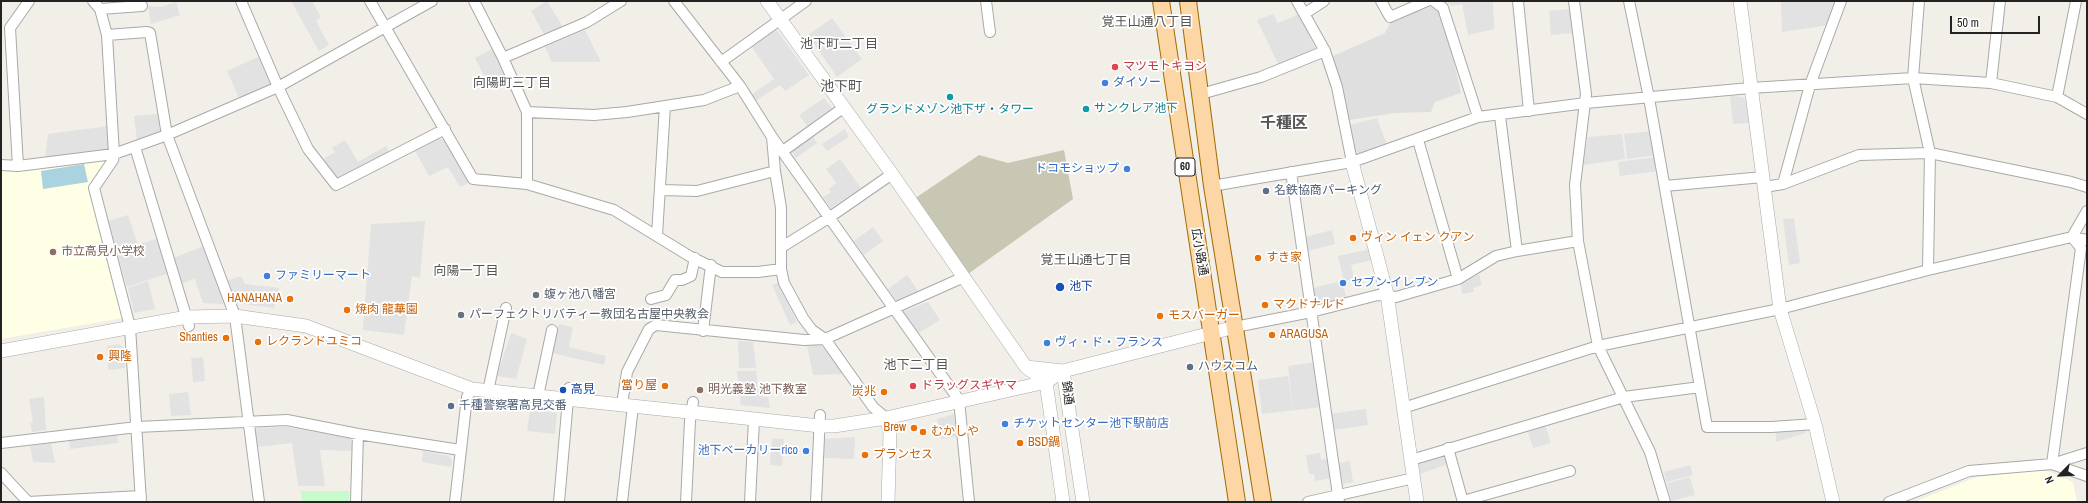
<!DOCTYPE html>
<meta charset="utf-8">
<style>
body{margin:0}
#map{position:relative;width:2088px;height:503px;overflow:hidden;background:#f2efe9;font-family:"Archivo Narrow",sans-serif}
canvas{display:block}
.frame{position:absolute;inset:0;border:2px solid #222;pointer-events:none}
.north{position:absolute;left:2040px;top:455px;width:40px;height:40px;-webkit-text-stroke:3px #fff;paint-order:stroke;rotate:246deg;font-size:11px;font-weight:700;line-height:16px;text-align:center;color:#222}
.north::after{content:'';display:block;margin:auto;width:14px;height:18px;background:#222;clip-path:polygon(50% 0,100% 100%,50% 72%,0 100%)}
.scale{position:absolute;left:1950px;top:16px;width:90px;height:18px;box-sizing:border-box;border:2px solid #222;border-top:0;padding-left:5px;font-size:12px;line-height:14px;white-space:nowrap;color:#222;-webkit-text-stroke:3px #fff;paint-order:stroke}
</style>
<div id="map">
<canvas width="2088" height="503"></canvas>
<div class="frame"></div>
<div class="north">N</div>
<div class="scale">50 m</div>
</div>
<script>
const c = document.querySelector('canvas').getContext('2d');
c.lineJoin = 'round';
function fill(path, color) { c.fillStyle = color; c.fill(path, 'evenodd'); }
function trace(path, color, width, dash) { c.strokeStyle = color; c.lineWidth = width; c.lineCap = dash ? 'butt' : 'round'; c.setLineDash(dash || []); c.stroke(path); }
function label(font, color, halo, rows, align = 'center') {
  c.font = font + ' "Archivo Narrow","Noto Sans JP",sans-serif'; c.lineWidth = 3.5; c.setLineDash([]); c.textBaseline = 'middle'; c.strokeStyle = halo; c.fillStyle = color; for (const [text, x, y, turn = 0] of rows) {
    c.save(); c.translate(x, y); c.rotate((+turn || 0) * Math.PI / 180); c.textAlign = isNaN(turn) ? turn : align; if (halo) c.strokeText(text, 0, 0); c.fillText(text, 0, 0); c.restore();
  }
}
const residential = new Path2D(`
 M1429,6L1443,13L1461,93L1435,102L1431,112L1395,113L1349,120L1341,86L1331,57L1385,33L1391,21Z`);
const education = new Path2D(`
 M106,157L109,161L89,186L123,318L1,339V169L15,171Z
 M2034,471H2047L2073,482L2077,502H1914L1977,477Z`);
const construction = new Path2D(`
 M1064,150L1073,199L968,274L914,199L979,155L1008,163Z`);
const park = new Path2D(`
 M301,491H349V502H302Z`);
const parking = new Path2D(`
 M291,1H312L321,17L316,21L329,45L319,51Z
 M547,1L564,29L545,36L531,11Z
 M1444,1H1470L1467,3L1482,1L1484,3L1493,1L1494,29L1468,35L1462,4L1452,6Z
 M1781,1H1839L1830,25L1782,32Z
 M176,2L180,15L151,24L148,6L161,7Z
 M1570,9L1572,33L1551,35L1549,11Z
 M1273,14L1278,23L1299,14L1316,50L1279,66L1257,20Z
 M832,18L862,59L837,77L808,35Z
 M776,29L809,75L785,91L780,85L755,101L751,95L774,79L751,46Z
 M585,30L601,62H552L545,47Z
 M492,49L506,76L489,85L475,58Z
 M260,56L272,82L270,85L239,98L227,71Z
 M1730,96L1742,97L1746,100L1749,123L1733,124Z
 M824,98L832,108L807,126L799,115Z
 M158,114L160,130L158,134L137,141L134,116Z
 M1377,118L1387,145L1361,155L1355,151L1350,125Z
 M109,126L110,148L107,152L45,159L48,134Z
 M845,129L849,137L827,151L822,144Z
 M1652,131L1657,155L1627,159L1624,134Z
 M811,134L817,143L796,158L790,149Z
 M1622,134L1625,159L1583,165L1588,137Z
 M439,138L445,140L469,183L460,187L448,167L429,176L415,151Z
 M345,140L358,162L386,146L390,153L337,182L321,160L335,152L332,148Z
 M1657,157L1660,171L1620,176L1618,162Z
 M840,159L861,188L831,208L823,197L831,192L829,189L836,183L826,169Z
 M128,215L138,245L159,238L170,273L127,287L108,221Z
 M1794,218L1800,263L1789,265L1783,219Z
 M425,221L420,278L412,276L404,335L363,330L371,224Z
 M873,227L883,241L864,255L854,241Z
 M1332,230L1335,244L1308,251L1305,237Z
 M204,246L226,301L223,304L203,303L195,279L197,278L181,284L173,258Z
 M1370,249L1372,260L1351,265L1354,279L1344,281L1338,256Z
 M1479,274L1482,285L1473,288L1474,292L1462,294L1461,284Z
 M907,275L919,292L897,301L888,289Z
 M241,276L245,284L279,288L274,308L235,303L226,281Z
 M148,281L155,309L134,313L128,288Z
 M1342,281L1346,297L1315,305L1313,288Z
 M779,282L797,322L790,325L772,285Z
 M928,302L940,320L917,334L902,312Z
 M559,324L573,327L569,347L606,356L604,365L552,353Z
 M511,333L527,339L516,379L497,376Z
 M738,341L753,342L756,368H739Z
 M119,344L123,347L125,368L108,370L107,346Z
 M820,344L847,374L813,375L807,345Z
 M203,357L205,381L193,382L191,358Z
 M1316,362L1322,407L1262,414L1258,380L1288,376L1293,410L1288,366Z
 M737,371H756L759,396L768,397L770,408L741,405Z
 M188,392L191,415L171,416L169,394Z
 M44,397L46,430L32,432L30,423H33L29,399Z
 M1366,409L1368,425L1333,430L1330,414Z
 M530,410L557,413L555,434L527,431Z
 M954,414L957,436L941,439L937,419Z
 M1544,422L1551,443L1533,448L1527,428Z
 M287,427L349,438L352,441V451L320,450L325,486H298L292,443L257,447L254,432L258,428Z
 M1776,428L1805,429L1806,433L1776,442Z
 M117,434L118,443L70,449L69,440Z
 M855,437L854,459L824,458L823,439Z
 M772,438L784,439L782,466L770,465Z
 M51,443L55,463L33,462L30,446Z
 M423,451L449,456L452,460L451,467L422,462Z
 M1448,452L1451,463L1420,474L1418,463Z
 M1320,453L1321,460L1329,458L1332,478L1315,481L1314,474H1309L1306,455Z
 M1350,461L1353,482L1343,484L1339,463Z
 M1690,465L1693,475L1666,482L1664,472Z
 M1690,477L1695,495L1671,501L1667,483Z`);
const water = new Path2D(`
 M84,164L88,182L43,189L41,171Z`);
const minor = new Path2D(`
 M93,1L100,9L107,35L114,154L113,160L94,188L130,327L141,502
 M241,1L278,87L308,149L336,185L445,129
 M370,1L473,179L527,184L614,210L691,257L722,272H758L781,269
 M474,1L503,58L527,112V184
 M674,1L740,86L772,137L959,400L969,502
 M986,1L990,32
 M1297,1L1325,51L1337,87L1352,162
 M1381,1L1390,17L1427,1
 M1434,1L1443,8L1478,117
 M1518,1L1529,111
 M1574,1L1586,94L1575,185L1578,241L1598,346L1650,452L1665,502
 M1629,1L1649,98L1707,427H1771L1815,424
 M1919,1L1913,78L1930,153L1928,270
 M100,9L142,6
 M1304,14L1324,1
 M107,35L147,32L150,33L167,135L235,316L259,502
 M503,58L587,22L621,1
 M721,62L806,1
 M1991,83L2000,1
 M1201,94L1261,77L1325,51
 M2057,97L2076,1
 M527,112L594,115L627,112L704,100L740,86
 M1500,116L1517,251
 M772,137L775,171L781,208V269L784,283L803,318L812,330L825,339L873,407L886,418
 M1418,140L1458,279
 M135,147L189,326
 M783,151L843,108
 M1,165L18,166L114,154L167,135L278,87L432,1
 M18,166L10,28L29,1
 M1291,172L1339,502
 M1783,184L1810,85L1841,1
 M1212,186L1352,162L1478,117L1586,103L1750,88L1913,78L1991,83L2057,97L2087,114
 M1665,186L1763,177
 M1764,187L1783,184L1859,155L1930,153L2071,182L2087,187
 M662,190L697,191L775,171
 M657,235L665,106
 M2072,237L2081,248L2052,464L2087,453
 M2072,237L2087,240
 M782,247L830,217L892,174
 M651,299L666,295L675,280H682L691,276L695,258
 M1235,327L1311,312L1378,295L1396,297L1458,279L1496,256L1517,251L1578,241
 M703,331L711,265
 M488,391L506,308
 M538,396L552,330
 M622,404L627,372L649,329L656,325L804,340L825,339L964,277
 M1403,408L1598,346L1780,309L1928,270L2072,237L2087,211
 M1,443L137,427L287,420L358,434L460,450
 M1448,448L1463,502
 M1411,460L1624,397L1700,387
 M1,473L28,502
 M1463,501L1570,471
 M28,502L141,496
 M356,502L358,434
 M455,502L467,397L472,389
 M559,502L569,388
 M622,502L633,406
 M686,502L690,421L693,402
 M750,502L754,419
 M816,502L820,415
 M1308,502L1414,478
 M1889,502L1969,471L2052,464L2087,476`);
const tertiary = new Path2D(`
 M767,1L892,174L1026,367L1046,382L1063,502
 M1740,1L1780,309L1815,424L1833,502
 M1352,162L1387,294L1417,502
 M1,351L187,317L235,316L306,326L472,389L820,426H834L886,418L1046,382L1063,371L1235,327
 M1026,367L1063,371
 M1063,371L1083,502
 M886,418L890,432L888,502`);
const primary = new Path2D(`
 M1161,1C1185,168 1213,335 1237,502
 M1188,1L1212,186L1263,502`);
const markers = [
 [1115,67,4,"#e0444e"],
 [1105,83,4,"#3f7fe0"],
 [950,97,4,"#0f9aa8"],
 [1086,109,4,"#0f9aa8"],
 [1127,169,4,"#3f7fe0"],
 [1266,191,4,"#5c6f8a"],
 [1353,238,4,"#e8710a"],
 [53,252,4,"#8d6e63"],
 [1258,258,4,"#e8710a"],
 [267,276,4,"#3f7fe0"],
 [1343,283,4,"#3f7fe0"],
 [1060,287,5,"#1a4fb4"],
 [536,295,4,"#6b7280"],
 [290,299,4,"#e8710a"],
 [1265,305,4,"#e8710a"],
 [347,310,4,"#e8710a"],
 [461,315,4,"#6b7280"],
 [1160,316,4,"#e8710a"],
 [1272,335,4,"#e8710a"],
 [226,338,4,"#e8710a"],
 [258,342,4,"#e8710a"],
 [1047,343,4,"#3f7fe0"],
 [100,357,4,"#e8710a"],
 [1190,367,4,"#5c6f8a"],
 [665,386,4,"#e8710a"],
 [913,386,4,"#e0444e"],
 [563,390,4,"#1a4fb4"],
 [700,390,4,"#8d6e63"],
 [884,392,4,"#e8710a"],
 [451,406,4,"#5c6f8a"],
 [1005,424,4,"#3f7fe0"],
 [914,428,4,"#e8710a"],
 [923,432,4,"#e8710a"],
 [1020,443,4,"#e8710a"],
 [806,451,4,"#3f7fe0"],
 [865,455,4,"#e8710a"]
];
const shields = [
 [1185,167,20]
];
const shieldNames = [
 ["60",1185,167]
];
const healthNames = [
 ["マツモトキヨシ",1123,67],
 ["ドラッグスギヤマ",921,386]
];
const shopNames = [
 ["ダイソー",1113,83],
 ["ドコモショップ",1119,169,"right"],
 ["ファミリーマート",275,276],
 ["セブン-イレブン",1351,283],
 ["ヴィ・ド・フランス",1055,343],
 ["チケットセンター池下駅前店",1013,424],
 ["池下ベーカリーrico",798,451,"right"]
];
const cultureNames = [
 ["サンクレア池下",1094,109],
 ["グランドメゾン池下ザ・タワー",950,110,"center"]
];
const serviceNames = [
 ["名鉄協商パーキング",1274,191],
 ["ハウスコム",1198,367],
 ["千種警察署高見交番",459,406]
];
const foodNames = [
 ["ヴィン イェン クアン",1361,238],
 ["すき家",1266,258],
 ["HANAHANA",282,299,"right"],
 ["マクドナルド",1273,305],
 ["焼肉 龍華園",355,310],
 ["モスバーガー",1168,316],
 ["ARAGUSA",1280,335],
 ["Shanties",218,338,"right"],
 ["レクランドユミコ",266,342],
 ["興隆",108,357],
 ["當り屋",657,386,"right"],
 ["炭兆",876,392,"right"],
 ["Brew",906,428,"right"],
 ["むかしや",931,432],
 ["BSD鍋",1028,443],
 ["プランセス",873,455]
];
const educationNames = [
 ["市立高見小学校",61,252],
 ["明光義塾 池下教室",708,390]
];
const streetNames = [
 ["広小路通",1199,252,80],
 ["錦通",1067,393,82]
];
const transitNames = [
 ["池下",1069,287],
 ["高見",571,390]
];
const worshipNames = [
 ["蝮ヶ池八幡宮",544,295],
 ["パーフェクトリバティー教団名古屋中央教会",469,315]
];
const neighbourhoodNames = [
 ["覚王山通八丁目",1147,23],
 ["池下町二丁目",839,45],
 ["向陽町三丁目",512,84],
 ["覚王山通七丁目",1086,261],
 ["向陽一丁目",466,272],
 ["池下二丁目",916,366]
];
const quarterNames = [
 ["池下町",841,87]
];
const districtNames = [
 ["千種区",1284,124]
];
fill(residential, '#e0dfdf');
fill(education, '#ffffe5');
fill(construction, '#c7c7b4');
fill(park, '#c8facc');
fill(parking, '#e2e2e2');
fill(water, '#aad3df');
trace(minor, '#a9a9a9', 12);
trace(tertiary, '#a9a9a9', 14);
trace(primary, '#a06b00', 18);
trace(minor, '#fff', 10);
trace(tertiary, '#fff', 13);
trace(primary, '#fcd6a4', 16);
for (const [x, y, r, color] of markers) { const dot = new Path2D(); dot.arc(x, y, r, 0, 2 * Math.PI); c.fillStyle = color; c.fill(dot); trace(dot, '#fff', 1.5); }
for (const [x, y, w] of shields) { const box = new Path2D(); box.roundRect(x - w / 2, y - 9, w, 18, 3); c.fillStyle = '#fff'; c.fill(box); trace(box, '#222', 1); }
label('bold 11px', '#222', null, shieldNames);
label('12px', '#be3a42', '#fff', healthNames, 'left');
label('12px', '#366cbe', '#fff', shopNames, 'left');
label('12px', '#0d838f', '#fff', cultureNames, 'left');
label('12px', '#4e5e75', '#fff', serviceNames, 'left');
label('12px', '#c56008', '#fff', foodNames, 'left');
label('12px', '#785e54', '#fff', educationNames, 'left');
label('12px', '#222', '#fff', streetNames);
label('12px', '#164399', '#fff', transitNames, 'left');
label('12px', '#5b616d', '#fff', worshipNames, 'left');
label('13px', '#555', '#fff', neighbourhoodNames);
label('14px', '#555', '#fff', quarterNames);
label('bold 16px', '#555', '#fff', districtNames);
</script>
